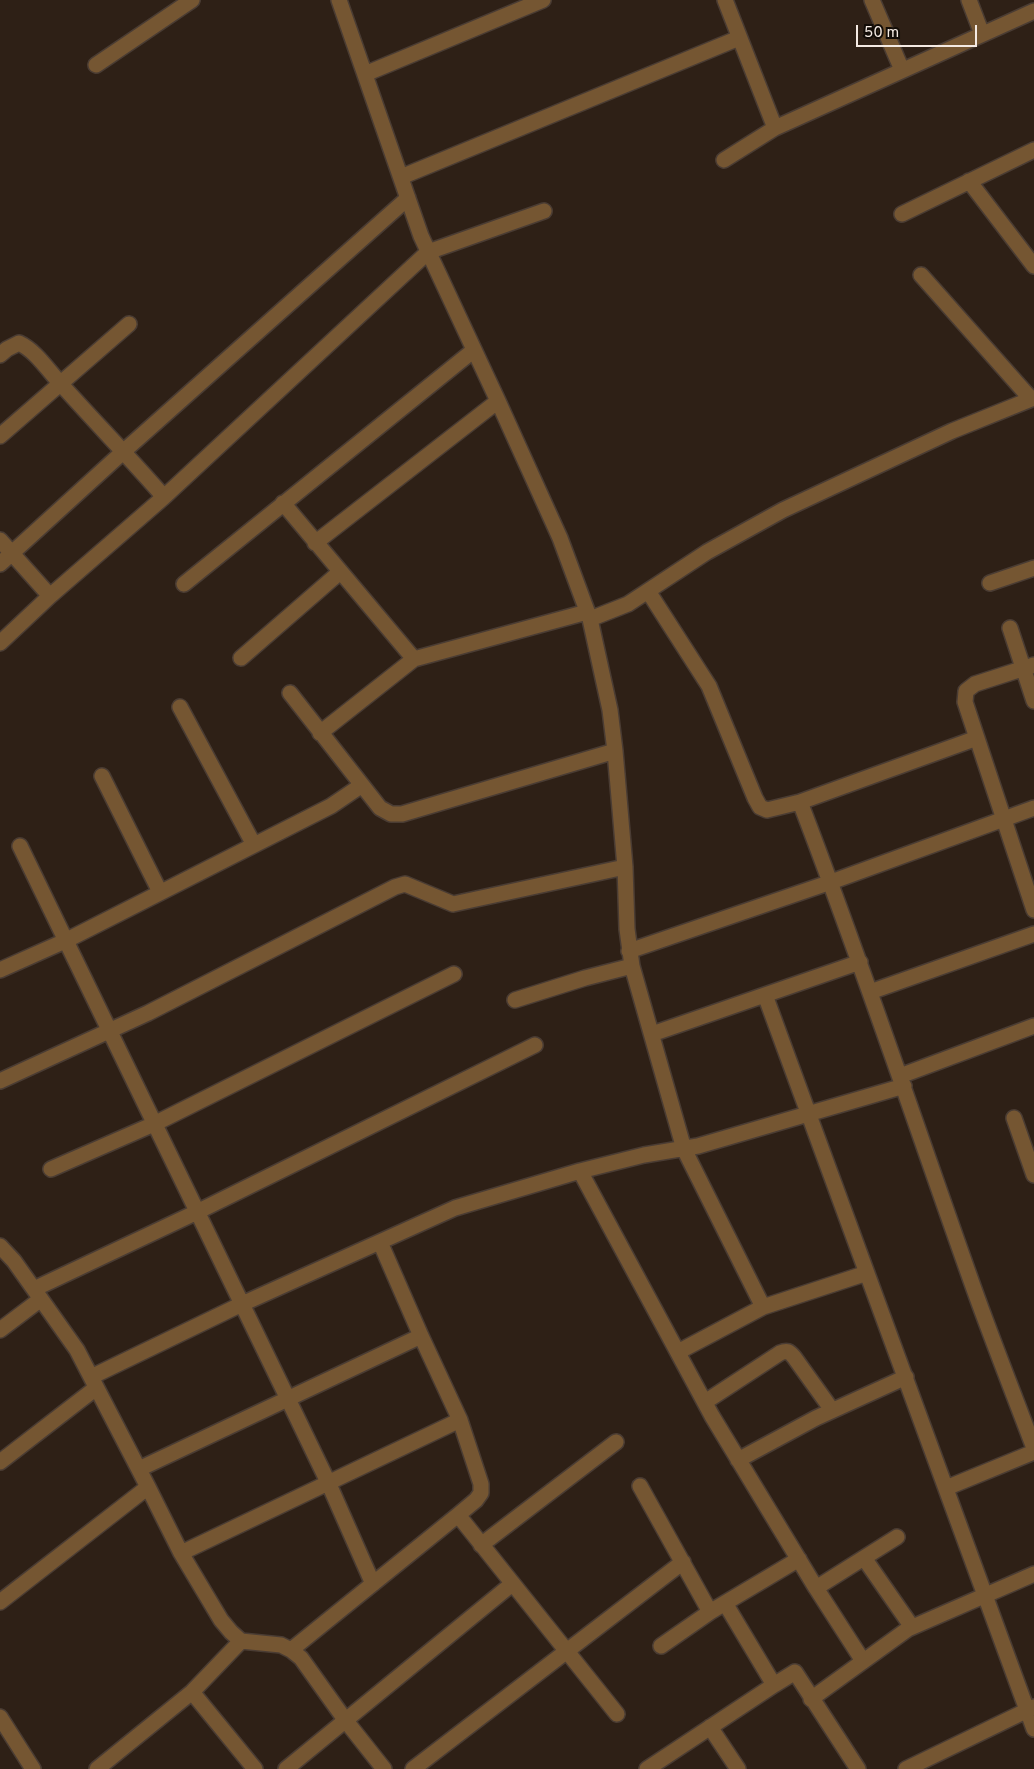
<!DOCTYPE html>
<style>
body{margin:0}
#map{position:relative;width:1034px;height:1769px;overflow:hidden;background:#2e2016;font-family:Overpass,sans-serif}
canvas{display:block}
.scale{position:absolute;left:856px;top:25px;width:121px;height:22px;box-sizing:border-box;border:2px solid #f4eae3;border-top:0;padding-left:6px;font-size:15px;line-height:18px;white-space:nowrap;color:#f4eae3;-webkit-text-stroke:4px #120c07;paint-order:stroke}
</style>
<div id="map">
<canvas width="1034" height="1769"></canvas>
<div class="scale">50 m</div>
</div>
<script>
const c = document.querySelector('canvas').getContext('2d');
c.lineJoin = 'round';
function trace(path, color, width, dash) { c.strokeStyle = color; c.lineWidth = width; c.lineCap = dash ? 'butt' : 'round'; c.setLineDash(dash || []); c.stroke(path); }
const minor = new Path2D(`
 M339,0L421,236L498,401L560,538L590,619L610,710L615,751L625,867L627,929L632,966L684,1149L763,1307
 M725,0L775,128
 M872,0L902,70
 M969,0L982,34
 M96,65L192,0
 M365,74L543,0
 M724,160L775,128L1034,11
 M401,177L739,38
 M969,181L1034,266
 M902,214L1034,150
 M921,275L1031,399
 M0,355L7,349L19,343C36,351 47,369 60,383C94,421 130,458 164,497
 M0,436L129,324
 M283,503L414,659
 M0,540L50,596
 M315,543L498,401
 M0,564L124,451L408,198
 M990,583L1034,568
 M184,584L474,350
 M648,591L709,686L755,798L760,807L767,810L800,802L977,738
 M590,619L628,604L707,552L783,510L952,431L1034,398
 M1010,628L1034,701
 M0,643L50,596L164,497L428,252L544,211
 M241,658L340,572
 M1034,665L975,684L966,691L965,702L1034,910
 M290,693L380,808L391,814H402L615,751
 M180,707L254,845
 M320,733L414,659L587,612
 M102,776L160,892
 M800,802C862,963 916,1126 974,1289C993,1342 1014,1395 1034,1448
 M20,846L288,1399L328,1482L373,1584
 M629,951L831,882L1034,808
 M0,970L65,941L331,806L362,785
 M870,992L1034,934
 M765,995L1034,1729
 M515,1000L585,978L632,966
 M652,1034L860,962
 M900,1076L1034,1026
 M0,1081L148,1013L395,887L405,884L453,904L625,867
 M1014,1118L1034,1175
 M51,1169L154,1124L454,974
 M580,1171L712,1416L816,1588L863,1661
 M0,1246L14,1261L77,1350L148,1487L181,1553L221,1620L231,1632L241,1641L281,1645L291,1650L301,1658L346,1721L384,1769
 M34,1289L197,1212L535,1045
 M0,1330L41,1299
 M678,1352L763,1307L867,1273
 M91,1377L242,1304L455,1208L580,1171L644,1155L698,1146L904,1086
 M705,1402L780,1353C787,1350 789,1351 794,1357L832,1410
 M738,1460L816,1418L906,1377
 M0,1462L96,1388
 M139,1469L421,1336
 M640,1486L710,1612L725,1603L774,1685L795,1672L858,1769
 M946,1488L1034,1452
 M458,1515L617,1714
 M481,1545L616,1442
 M181,1553L460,1420
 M864,1558L912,1627
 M816,1588L897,1537
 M0,1602L148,1487
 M725,1603L799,1559
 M661,1646L710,1612
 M291,1650L458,1515L476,1500L481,1493V1484L460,1420L421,1336L380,1242
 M192,1692L255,1769
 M811,1699L908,1629L1034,1574
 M0,1717L33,1769
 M710,1727L738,1769
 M97,1769L192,1692L241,1641
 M286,1769L512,1584
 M413,1769L683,1562
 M647,1769L774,1685
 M906,1769L1034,1707`);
trace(minor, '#4a3c33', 18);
trace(minor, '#755632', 15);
</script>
